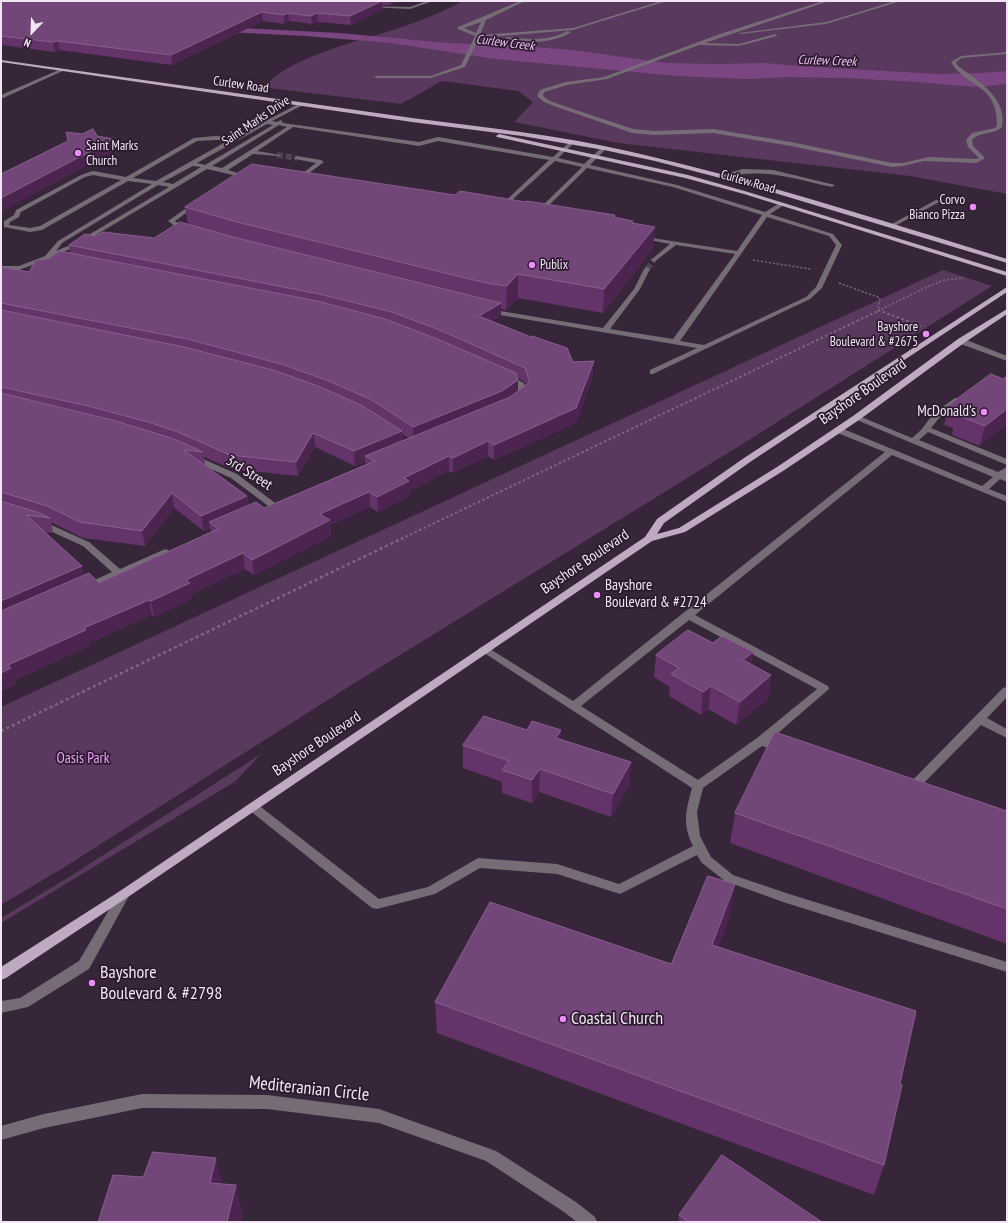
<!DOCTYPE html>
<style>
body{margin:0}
#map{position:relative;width:1008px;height:1223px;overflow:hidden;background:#372539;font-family:"PT Sans Narrow",sans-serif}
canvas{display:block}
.frame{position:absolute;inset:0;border:2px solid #f2e6f4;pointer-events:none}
.north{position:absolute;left:12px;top:12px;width:40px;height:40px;-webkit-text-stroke:3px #2c1b2f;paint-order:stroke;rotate:203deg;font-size:11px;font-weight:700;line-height:16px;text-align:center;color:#f2e6f4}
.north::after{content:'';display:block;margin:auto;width:14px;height:18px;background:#f2e6f4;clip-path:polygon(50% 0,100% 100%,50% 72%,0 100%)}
</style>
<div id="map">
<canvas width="1008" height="1223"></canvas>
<div class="frame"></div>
<div class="north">N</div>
</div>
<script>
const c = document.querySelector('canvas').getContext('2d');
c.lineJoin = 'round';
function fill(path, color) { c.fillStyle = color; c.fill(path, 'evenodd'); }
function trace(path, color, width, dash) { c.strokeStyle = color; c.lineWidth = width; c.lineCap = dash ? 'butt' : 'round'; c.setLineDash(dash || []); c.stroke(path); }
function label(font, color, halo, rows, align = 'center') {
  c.font = font + ' "PT Sans Narrow",sans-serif'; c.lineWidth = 3.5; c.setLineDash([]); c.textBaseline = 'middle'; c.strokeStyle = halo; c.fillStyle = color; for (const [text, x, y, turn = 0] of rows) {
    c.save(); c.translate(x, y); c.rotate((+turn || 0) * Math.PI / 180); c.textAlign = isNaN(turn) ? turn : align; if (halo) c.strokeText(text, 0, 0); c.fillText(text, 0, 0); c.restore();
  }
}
const green = new Path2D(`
 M462,1H1007V194L910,176L618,143L514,122L533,102L518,91L442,81L401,104L261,87C270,81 278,74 286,69C342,38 408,33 462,1Z
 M943,270L992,286L749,440L353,684L63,868L1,905V707Z
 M261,754L236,781L1,923V918L69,877Z`);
const water = new Path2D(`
 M1,12L221,27L340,33L447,43L520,46L573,50L666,63L717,64L765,63L798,66L938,74L982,73L1007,71V84L976,87L917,82L845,78L787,77L749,79L677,76L495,59L391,43L305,36L226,32Z`);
const minorTunnel = new Path2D(`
 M277,155L297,158
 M647,269L654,260`);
const pathFar2 = new Path2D(`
 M753,260L810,269
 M839,283L880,298L878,310L880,311
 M878,311L929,286L945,280L964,278`);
const pathFar1 = new Path2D(`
 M878,310L921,326
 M401,539L880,310`);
const path = new Path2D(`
 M1,731L403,538`);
const minor = new Path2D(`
 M427,1H433L410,9L368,7L370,6L410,7Z
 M520,1H525L486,20L480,35L573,28L661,1H667L573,30L479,38L465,67L431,78H376L374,77L376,76H431L461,65L475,36L458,29V27ZM481,22L476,33L464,28Z
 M823,1H829L705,43L739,44L775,34L777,36L739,46L699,45L607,79L567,85L544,92L543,96L548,100L558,104L633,129L654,131L713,129L791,142L892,163H903L929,157L976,159L979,158L968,147L966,140L972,133L995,128L997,126C998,83 967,89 951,62L961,56L1007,52V54L962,58L956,62L958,66C977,80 1008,98 1002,127C994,135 980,131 972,140L973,146L984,157V159L976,163L924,161L903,166L892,167L791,146L713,133L654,135L632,133L554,106L544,102L537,96L540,90L566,82L604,77L720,34Z
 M895,1H901L826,24L741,34L739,33L826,22Z
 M567,31L571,32C559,42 519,46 505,38L507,37C528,39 548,42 567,31Z
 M61,69L65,70L1,99V95Z
 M300,103L305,104L272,121L277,122L281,120L283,123L419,142L438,137L553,157L572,140L574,141V143L558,158L584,164L602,147H606V149L590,165L677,185L765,212L780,203H784V205L770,214L833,234L842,245L822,288L810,299L653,374H650V370L697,348L488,313L484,311L488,309L603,328L634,289L644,269L647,267L650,269L640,289L610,329L673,339L735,254L676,245L654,262L651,260L652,259L670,244L639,238V236L737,251L762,215L673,187L587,168L540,214H536V212L582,167L555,161L501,210L499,209V207L549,160L438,141L419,146L293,127L257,151L280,155L279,156L253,154L228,170L250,177V179L207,169L79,245L54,256L64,259V261L48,259L19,270H1V266H19L45,256L58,241L152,184L128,181L42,230L30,232L4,227V221L14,215L16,210L81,175L93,171L126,177L194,138L215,136L235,137ZM267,124L273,125L205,165L197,163ZM279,125L287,127L222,168L212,166ZM215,140H229L156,181L133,178L197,141ZM193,166L201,167L173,184L163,182ZM93,175L121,180L40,226L30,228L9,225L10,222L19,217L21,212L85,177ZM158,185L169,187L75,243L56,251L62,243ZM767,217L829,236L836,245L816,287L806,297L704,345L680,341Z
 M297,156L321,160L324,162L297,182L294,180L295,179L316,163L295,159L294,158Z
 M743,169L773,170L835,185L832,187C791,178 764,167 721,178L718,176Z
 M936,200L941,201L893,227L888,226Z
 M195,202L200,203L175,221L189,232L184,233L168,221Z
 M958,339H964L1007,356V361L958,343Z
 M504,376H510L524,383L528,396C526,400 521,401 517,400L516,398L520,395L517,386L504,380Z
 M955,398H958L962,400L940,417L931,428L1007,459V465L928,432L919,440L998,472L1007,467L1006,475L1007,476V482L1000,479L989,489L1007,496V502L892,455L695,615L828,686L829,689L770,740L786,745L788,748L786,751L782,752L762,746L703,788L697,812L700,836L711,857L733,875L786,893L1007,962V972L783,902L725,881L702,863L697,855L620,894L557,874L480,868L435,894L377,909L372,908L249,810L247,807L249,804L253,803L257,804L379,899L428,887L478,858L557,864L619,884L693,846C682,824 686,810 692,788L478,649L483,646L487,647L573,701L885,452L835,432L834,430L835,428H841L982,486L993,477L852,418L853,416H859L912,438L921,430L934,413ZM689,620L817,689L757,738L698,780L581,706Z
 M194,455L237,474L279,506L277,508H271L231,478L191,460L190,458L191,456Z
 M40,520L89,542L120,569L163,550L166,549L171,552L169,554L87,590L84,589L82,587L84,585L112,572L83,546L37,525L35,523L37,521Z
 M1007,687V697L987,718L1007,729V738L981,725L913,794L909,795L905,794L903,791L905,788L1003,688Z
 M124,889L128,891L130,894L89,969L28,1007L1,1013V1001L20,998L79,961L120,891Z
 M142,1094L267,1095L379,1109L496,1151L576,1202L595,1217L597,1222H577L564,1212L486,1161L379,1123L267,1109L142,1108L44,1128L1,1140V1126L44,1114Z`);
const major = new Path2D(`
 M1,60C129,78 257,96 384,114C458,125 532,131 604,146C741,175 874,218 1007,259V263L755,187L655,161L604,150L522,136L412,122L1,62Z
 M499,134L688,175L748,192L1007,272V276L744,194L685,178L497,137L496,136Z
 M1007,287V292L750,462L664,523L657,534L679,528L777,467L853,416L958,339L1007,309V314L964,343L859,420L783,471L685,532L652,541L128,897L6,978L1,980V967L120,891L645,537L657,519L744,458Z`);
const wall = new Path2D(`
 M1,1H400L391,5H382L383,9L351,25L318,22L312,24L289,21L284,24L263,21L172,65L59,50L55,52L1,45Z
 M455,195L526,202L615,215V217L633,223L653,249L603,313L518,298L506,310L501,309V316L492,321L573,362L593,375L576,423L494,460L488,456L453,473L449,471L410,491V496L378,512L370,507L330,525L331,536L254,575L245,569L192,594V599L154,617L152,615L89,643L90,646L15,680L16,685L1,691V267L29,272L48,259L70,253L69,245L96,236L154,238L188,224L185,207ZM518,378L525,382L526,385L518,391ZM402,434L409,438L403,441ZM315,447L355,466L365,462L366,464L264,508L249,505L247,496L205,465L204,457L232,469L298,476ZM174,508L204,531L210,528L211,532L99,583L84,576L45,532L53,533L51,522L83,538L145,546Z
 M1003,379L980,446L952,435L953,428L944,425L949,405Z
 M713,643L753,652L751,664L771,675L768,698L736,725L708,709L701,715L669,696L670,687L654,677L656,655Z
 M527,730L561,739L631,762L629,786L611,817L539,792L532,803L502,793V782L463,768V745Z
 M1007,811V944L730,843L735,813Z
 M730,915L718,947L900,1084L884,1165L874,1195L437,1033L435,1002L671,964Z
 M679,1215L822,1222H678Z`);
const shadedWall = new Path2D(`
 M382,1L383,9L351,25L350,16Z
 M391,1H400L391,5Z
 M262,12L263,21L172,65L171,55Z
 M288,13L289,21L284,24V15Z
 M317,13L318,22L312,24L311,16Z
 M58,41L59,50L55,52L53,42Z
 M114,139L116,150L1,212V198Z
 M655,227L653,249L603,313L604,289Z
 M518,274V298L506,310L507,286Z
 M501,303V316L479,329V316Z
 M594,361L593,375L576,423L494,460V445Z
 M518,380V394L413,441V427Z
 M1007,409V425L980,446L985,426Z
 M402,431L403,446L365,456V462L355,466L354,451Z
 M313,433L315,447L298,476L296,462Z
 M488,441V456L453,473V458Z
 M449,456V471L410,491V496L378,512L377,497L404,478Z
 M369,492L370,507L330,525L331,536L254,575L252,560L320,514Z
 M172,493L174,508L145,546L142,531Z
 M247,496L250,511L209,522L210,528L204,531L201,516Z
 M243,553L245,569L192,594V599L154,617L151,601L186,580Z
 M82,566L85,582L1,618V601Z
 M149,600L152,615L89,643L90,646L15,680L16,685L1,691V673L8,665L84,628Z
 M753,652L750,675L743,660Z
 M771,675L768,698L736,725L740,702Z
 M711,686L708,709L701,715L703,692Z
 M561,730L560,754L556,738Z
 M631,762L629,786L611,817L613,794Z
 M540,769L539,792L532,803V780Z
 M735,884L730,915L708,975L712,945Z
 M216,1158L223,1188L210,1183Z
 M236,1185L243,1215L241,1222H227Z`);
const building = new Path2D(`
 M1,1H382L350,16L317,13L311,16L288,13L284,15L262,12L171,55L58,41L53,42L1,36Z
 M93,129L97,136L114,139L1,198V174L68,141L66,132L82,134Z
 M252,164L455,195L460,191L526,202L527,201L615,215L613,217L633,221L632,223L655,227L604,289L518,274L507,286L486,283L237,222L185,207Z
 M180,222L233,237L501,303L479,316L531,337L532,336L567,348L573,362L594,361L576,408L494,445L488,441L453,458L449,456L404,478L409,481L377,497L369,492L320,514L330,520L252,560L243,553L186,580L190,583L151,601L149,600L84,628L86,630L8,665L11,668L1,673V624L3,623H1V611L89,573L99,583L218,529L209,522L256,502L264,508L375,461L365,456L510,397L530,382L525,368L442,331L392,312L319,294L69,245L85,234L96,236L103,232L154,238Z
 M60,251L317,301L385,319L435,338L516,373L518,380L502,391L413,427L386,409L370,399L326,380L281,364L187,339L1,303V267L29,272L36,260L48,259Z
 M1,310L184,347L273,370L318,386L361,405L402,431L354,451L313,433L296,462L230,455L178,432L148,422L88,406L1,387Z
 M991,374L1003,379L1007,376V409L985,426L957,415L963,410L949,405Z
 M1,393L116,421L174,439L203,452L184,450L247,496L201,516L172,493L142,531L80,522L47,506L1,492Z
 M1,501L40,513L50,518L26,515L82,566L1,601Z
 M688,630L713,643L722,636L753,652L743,660L771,675L740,702L711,686L703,692L671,674L679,668L656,655Z
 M484,716L527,730L532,721L561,730L556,738L631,762L613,794L540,769L532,780L502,770L509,761L463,745Z
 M775,732L1007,811V909L735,813Z
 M708,876L735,884L712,945L916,1011L900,1084L902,1085L884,1165L435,1002L490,902L671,964Z
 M153,1152L216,1158L210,1183L236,1185L227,1222H98L113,1175L143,1177Z
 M722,1155L822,1222H689L679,1215Z`);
const markers = [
 [78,153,4,"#ed8cfa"],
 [973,207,4,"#ed8cfa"],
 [532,265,4,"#ed8cfa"],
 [926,334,4,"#ed8cfa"],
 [984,412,4,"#ed8cfa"],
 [597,595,4,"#ed8cfa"],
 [92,983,4,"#ed8cfa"],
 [563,1019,4,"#ed8cfa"]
];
const farWaternames = [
 ["Curlew Creek",505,43,7],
 ["Curlew Creek",827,61,2]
];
const farStreetnames = [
 ["Curlew Road",241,85,8],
 ["Saint Marks Drive",256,121,-34],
 ["Curlew Road",748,182,16]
];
const farPoinames = [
 ["Saint Marks",86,146],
 ["Church",86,161],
 ["Corvo",965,200,"right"],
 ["Bianco Pizza",965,215,"right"],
 ["Publix",540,265],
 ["Bayshore",918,327,"right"],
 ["Boulevard & #2675",918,342,"right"]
];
const streetNames = [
 ["Bayshore Boulevard",863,392,-35],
 ["3rd Street",249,473,32],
 ["Bayshore Boulevard",585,562,-34],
 ["Bayshore Boulevard",317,744,-34]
];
const poiNames = [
 ["McDonald's",976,412],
 ["Bayshore",605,586,"left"],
 ["Boulevard & #2724",605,603,"left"]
];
const parkNames = [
 ["Oasis Park",83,759]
];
const nearPoinames = [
 ["Bayshore",100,973],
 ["Boulevard & #2798",100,994],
 ["Coastal Church",571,1019]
];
const nearStreetnames = [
 ["Mediteranian Circle",309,1089,6]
];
fill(green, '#59395d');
fill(water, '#7b4582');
trace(minorTunnel, '#534255', 6, [6, 3]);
trace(pathFar2, '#7a6b7c', 1.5, [2, 2]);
trace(pathFar1, '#7a6b7c', 2, [2.5, 2.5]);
trace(path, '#7a6b7c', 2.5, [3, 3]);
fill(minor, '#756c76');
fill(major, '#bfabc1');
fill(wall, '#64336a');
fill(shadedWall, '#4b2550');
fill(building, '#734679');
trace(building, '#875f8c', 1);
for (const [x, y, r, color] of markers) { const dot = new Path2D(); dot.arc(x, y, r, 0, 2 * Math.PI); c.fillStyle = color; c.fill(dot); trace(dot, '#2c1b2f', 1.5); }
label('italic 13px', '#efc1f4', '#2c1b2f', farWaternames);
label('13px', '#f2e6f4', '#2c1b2f', farStreetnames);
label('13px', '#f2e6f4', '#2c1b2f', farPoinames, 'left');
label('15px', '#f2e6f4', '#2c1b2f', streetNames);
label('15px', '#f2e6f4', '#2c1b2f', poiNames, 'right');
label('15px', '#eea1f8', '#2c1b2f', parkNames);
label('18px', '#f2e6f4', '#2c1b2f', nearPoinames, 'left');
label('18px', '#f2e6f4', '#2c1b2f', nearStreetnames);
</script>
